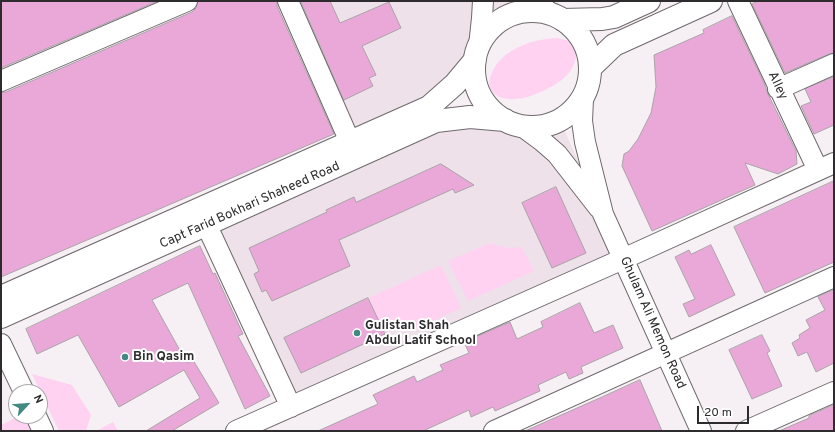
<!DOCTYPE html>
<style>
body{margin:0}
#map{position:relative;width:835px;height:432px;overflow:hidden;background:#f6f0f4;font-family:Overpass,sans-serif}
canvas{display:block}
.frame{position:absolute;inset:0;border:2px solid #2d2b2d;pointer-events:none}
.north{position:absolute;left:8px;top:384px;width:40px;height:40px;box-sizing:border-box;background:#fff;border:1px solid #abaaab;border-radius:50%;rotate:64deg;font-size:11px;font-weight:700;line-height:16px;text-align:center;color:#2d2b2d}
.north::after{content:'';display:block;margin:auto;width:14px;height:18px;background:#428983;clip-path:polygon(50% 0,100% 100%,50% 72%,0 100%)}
.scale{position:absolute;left:697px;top:406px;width:52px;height:18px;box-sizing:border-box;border:2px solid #2d2b2d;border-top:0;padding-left:5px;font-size:12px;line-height:14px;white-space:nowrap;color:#2d2b2d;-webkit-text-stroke:3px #fff;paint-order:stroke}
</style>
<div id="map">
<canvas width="835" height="432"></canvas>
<div class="frame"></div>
<div class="north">N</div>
<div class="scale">20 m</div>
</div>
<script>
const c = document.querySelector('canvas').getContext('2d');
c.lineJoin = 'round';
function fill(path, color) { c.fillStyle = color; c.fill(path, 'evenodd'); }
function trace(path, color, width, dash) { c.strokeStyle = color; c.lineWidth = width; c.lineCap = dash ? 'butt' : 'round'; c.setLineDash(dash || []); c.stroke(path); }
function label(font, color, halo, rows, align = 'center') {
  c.font = font + ' Overpass,sans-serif'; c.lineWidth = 4; c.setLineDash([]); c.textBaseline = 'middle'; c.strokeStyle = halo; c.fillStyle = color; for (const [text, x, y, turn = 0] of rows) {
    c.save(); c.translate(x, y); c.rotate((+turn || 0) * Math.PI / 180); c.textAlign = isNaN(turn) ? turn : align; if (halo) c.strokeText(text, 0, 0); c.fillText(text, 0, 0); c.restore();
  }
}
const built = new Path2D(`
 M288,1H505L511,15L498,22L487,32L455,84L350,142Z
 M436,121L542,127L560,121L623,259L291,407L207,226Z`);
const green = new Path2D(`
 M557,38C560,39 563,39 566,40C585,46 574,71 563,79C551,88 538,94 524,98C518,99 509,100 503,98C494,96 487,87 490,78C498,50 531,39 557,38Z
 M490,243L507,248L522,247L534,271L468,301L448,261Z
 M441,265L461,308L410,332L405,323L385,334L368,298Z
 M32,374L72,385L91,415L86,431H59Z
 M19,416H36L43,431H1V425Z
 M113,422L118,431H96Z`);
const building = new Path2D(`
 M1,1H158L1,68Z
 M198,1H277V6L334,134L1,277V92H6L192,12L196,8Z
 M301,1H330L340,23L389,2L401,28L362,46L376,75L369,78L373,86L344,100Z
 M759,1H834V53L829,54L785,73L752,4Z
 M732,16L764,83L768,94L796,151L797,164L778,174L745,163L755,185L652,231L622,166L624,154L629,151L638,139L651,113L656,87L654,55L704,33L703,30Z
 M834,77V125L814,134L801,106L811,102L805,89Z
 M441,164L474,185L455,193L453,189L339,240L350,266L272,301L266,290L262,292L254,274L259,271L249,248L327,212L326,210L354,197L356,202Z
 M834,181V262L765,293L734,227Z
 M556,187L586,253L552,268L522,203Z
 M711,245L735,295L689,317L683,304L695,299L675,257L689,250L691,254Z
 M200,246L213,274L215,273L243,334L238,336L270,396L245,409L188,283L152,300L187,363L193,360L219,403L172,431H146L200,398L184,370L119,407L78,335L37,354L26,329Z
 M834,290V363L816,372L807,352L798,356L792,343L800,338L799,335L810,328L806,320L825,310L818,297Z
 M368,298L385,334L301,373L284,338Z
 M580,303L594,333L613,325L623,348L581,367L583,373L569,379L566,372L538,385L540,391L495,411L493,407L471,417L469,410L423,431H318L378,404L373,395L414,376L417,382L443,370L440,365L469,353L464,342L510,322L517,339L543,327L541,322Z
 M762,335L770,351L767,353L782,386L752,399L729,350Z
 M640,380L662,431H525L602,397Z
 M834,405V431H779L809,418V416Z`);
const minor = new Path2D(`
 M288,1L350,142
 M536,1L551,14
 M738,1L818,170
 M479,46L482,18L483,1
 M1,81L187,1
 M778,89L834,64
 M583,99L582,121L585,142L603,214L701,431
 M523,127L542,141L557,154L599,208
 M207,226L291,407
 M1,344L24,392
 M36,416L43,431
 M236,431L623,259L834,163
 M494,431L834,277
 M746,431L834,392`);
const tertiary = new Path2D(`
 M474 69a58 58 0 1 1 116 0a58 58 0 1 1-116 0Z
 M563,20L602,19L614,17L649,1
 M590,68L614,45L711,1
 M1,297L429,107L455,84L475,60
 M1,317L436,121L470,117L505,120`);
const markers = [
 [357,333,4,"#428983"],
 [125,357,4,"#428983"]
];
const streetNames = [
 ["Alley",777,86,65],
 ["Capt Farid Bokhari Shaheed Road",250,206,-24],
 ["Ghulam Ali Memon Road",652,323,66]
];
const poiNames = [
 ["Gulistan Shah",365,326],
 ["Abdul Latif School",365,341],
 ["Bin Qasim",133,357]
];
fill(built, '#eee1ea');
fill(green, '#ffd2f2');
fill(building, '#e9a8d8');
trace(building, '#aaa4a8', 1);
trace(minor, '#6f696d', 22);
trace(tertiary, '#6f696d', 24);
trace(minor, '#fff', 20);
trace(tertiary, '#fff', 22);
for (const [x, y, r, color] of markers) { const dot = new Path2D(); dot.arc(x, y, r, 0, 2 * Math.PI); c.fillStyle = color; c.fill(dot); trace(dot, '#fff', 1.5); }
label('13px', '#2d2b2d', '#fff', streetNames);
label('bold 13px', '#2d2b2d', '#fff', poiNames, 'left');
</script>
